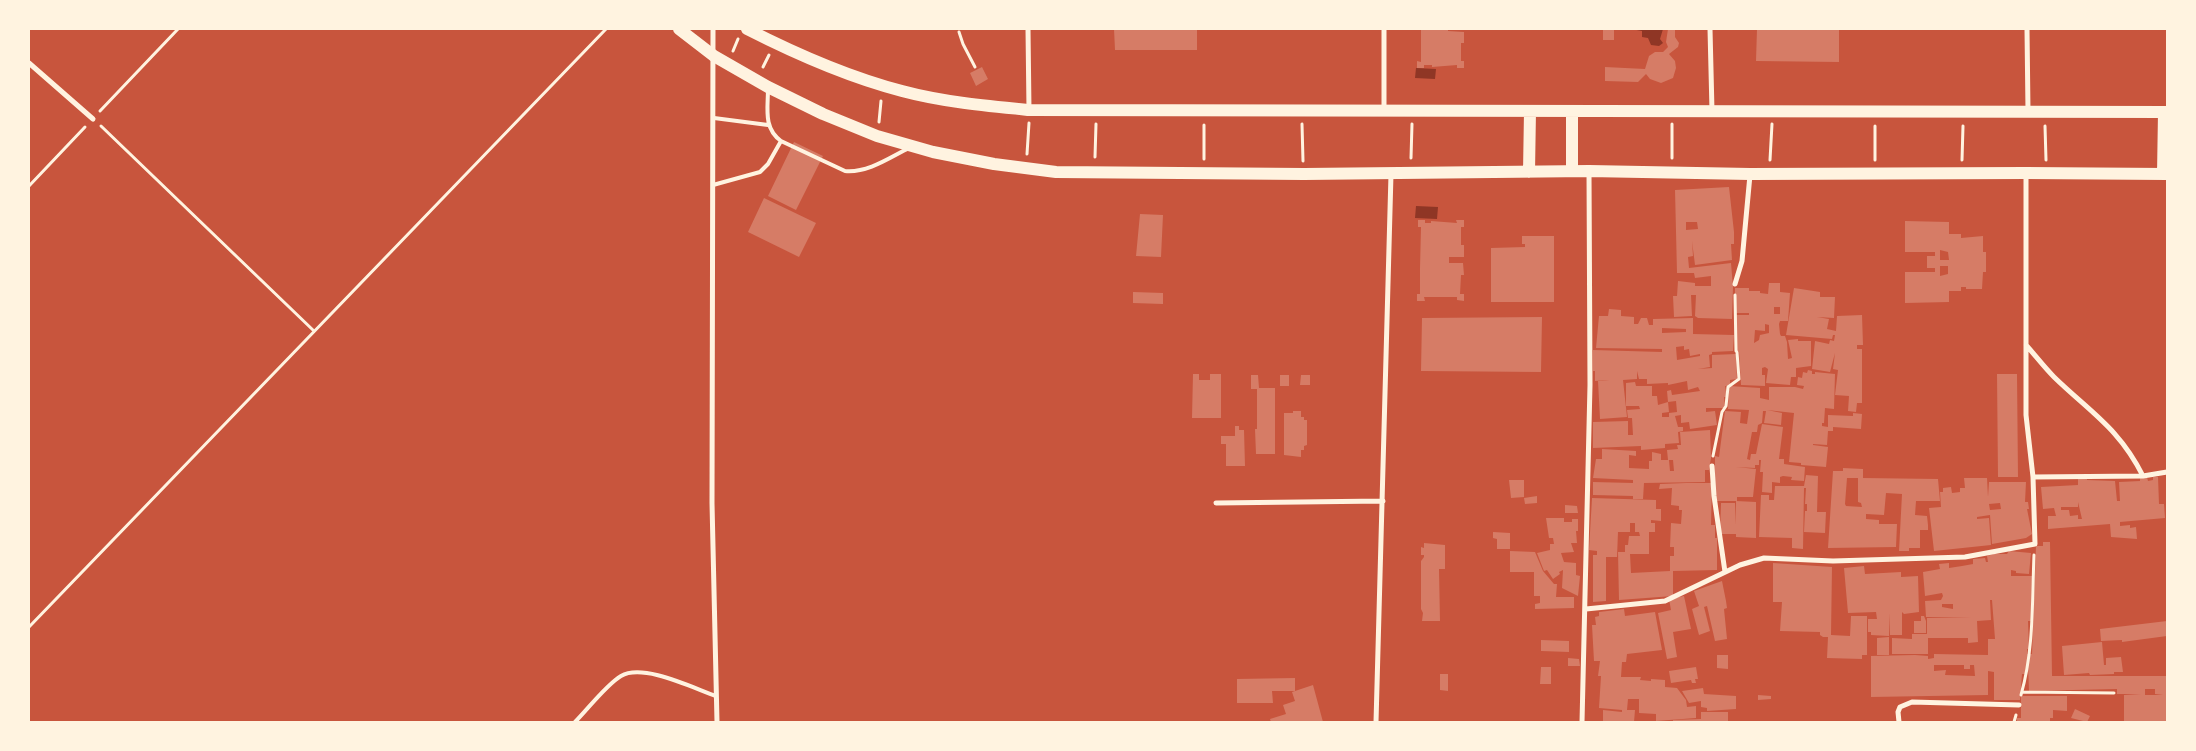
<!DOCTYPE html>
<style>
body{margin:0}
#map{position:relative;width:2196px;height:751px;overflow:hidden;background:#c8553d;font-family:"Source Sans 3",sans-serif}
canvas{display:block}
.frame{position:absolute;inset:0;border:30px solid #fff3e0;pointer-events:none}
</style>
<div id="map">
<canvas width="2196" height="751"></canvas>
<div class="frame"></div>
</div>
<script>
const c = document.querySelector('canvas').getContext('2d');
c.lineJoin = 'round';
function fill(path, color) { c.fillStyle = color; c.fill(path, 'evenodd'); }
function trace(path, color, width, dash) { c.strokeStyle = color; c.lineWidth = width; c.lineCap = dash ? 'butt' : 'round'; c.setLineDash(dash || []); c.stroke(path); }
const water = new Path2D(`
 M1631,29H1663L1660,39L1663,43L1659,46L1651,45L1648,38L1642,37V31Z
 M1416,68L1436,69L1435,79L1415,78Z
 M1416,206L1438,207L1437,219L1415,218Z`);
const building = new Path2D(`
 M1114,29H1197V50H1115Z
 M1421,29H1448V31L1464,32V43H1461V61H1464V68H1457V65L1432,67V65H1424V68H1417V61L1421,62Z
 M1603,29H1614V40H1603Z
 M1668,29H1675V37L1679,43L1678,47L1669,54L1675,61L1676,68L1673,78L1661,83L1650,79L1646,74L1638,82L1605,81V67L1645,69L1649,56L1655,52H1663L1668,47L1666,42Z
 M1757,29H1839V62L1756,61Z
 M982,67L988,79L976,86L970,73Z
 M794,142L823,156L796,210L768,196Z
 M1729,187L1734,232V244H1731L1732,260L1695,265L1692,241L1693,256L1688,257L1689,268L1731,263L1733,287L1732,319L1698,318L1695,316L1696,295H1691L1692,316L1674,317L1673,296H1677L1678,281L1695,283V286H1711V276L1695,278L1694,273H1677L1675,190ZM1686,222H1697L1698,229L1686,230Z
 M764,198L816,223L799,257L748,232Z
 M1140,214L1163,215L1161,257L1136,256Z
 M1418,220H1425V223H1431V221L1457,223L1456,220H1464V227H1461V245H1464V257H1449V263H1463L1464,275H1461L1460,294H1464V301L1457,300V297H1424L1425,301H1417V294H1420V268L1421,227H1418Z
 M1905,221L1949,222V234H1961V238L1983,236V252H1986V272H1983L1982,289H1966V287H1961V291H1949V302L1905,303V272H1935V268H1927V256H1935V252H1905ZM1940,250L1948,252L1949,260H1940ZM1940,266H1948V274L1940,276Z
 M1522,236H1554V302H1491V248L1525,247V244H1522Z
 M1769,283H1780V292L1790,293L1788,321H1780L1779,324L1780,334L1781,336H1785L1787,342L1788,359L1792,358L1788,340L1798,339V341H1811V366L1796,368V377H1791L1790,385L1766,383L1768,369L1765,367L1762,368V375H1765V386L1741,385L1739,351H1737L1736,315H1749V313H1735V288H1749V291H1760V293L1768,294ZM1774,307H1780V314H1774ZM1765,324L1769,325V333L1760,335L1759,340L1754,343L1755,330L1765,331Z
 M1794,288L1820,292V297H1835L1834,318L1817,317L1829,319L1827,329L1836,331L1837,316L1862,315L1863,345H1857V349H1862V403H1857L1856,412L1848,411L1849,396L1835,395L1838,370L1833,369L1835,353L1830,372L1812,369L1815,341L1829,344L1830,340L1834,341L1835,335H1833L1832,339L1786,335Z
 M1133,292L1163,293V304L1133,303Z
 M1609,309L1621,310V316L1634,317V324H1638L1641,318H1647L1649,325H1653V319L1693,318V334L1734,335L1733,351L1712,352V354L1709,355L1710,367L1698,369L1712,368V370V355L1736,354L1737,379L1730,380V386H1725L1727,397H1724L1725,408H1706V412L1715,411L1717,425L1690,429L1689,422L1681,423V415L1675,416L1678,427H1683V431L1678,432L1679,443L1665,444V448L1641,450V446L1593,448V422L1628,421V435H1633L1632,418H1628L1627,410L1640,409L1639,406H1626V383L1635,382L1636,386H1652V396H1657L1658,405L1668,402L1669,412L1662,413V417H1669V413L1677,412L1676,401L1668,402L1667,391L1671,390L1672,395L1700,391L1698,387L1688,390L1687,381L1668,385V383L1647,384V379H1639L1637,371V379L1623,380L1627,417L1600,419L1598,381L1609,380L1595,381V371H1593V350L1662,352V349L1596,348L1599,316H1608ZM1662,328L1686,329V332L1662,333ZM1684,346V350L1689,349L1690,356L1700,354V356L1677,360L1676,347Z
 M1542,317L1541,372L1421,371L1422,318Z
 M1808,370L1812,371V374H1815V372L1835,374L1834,409L1825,408L1824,423H1822V426L1828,427V415L1853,416V413L1862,414L1861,429L1833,427V431H1828L1827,445L1813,444V445L1828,447L1826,467L1801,465V463L1789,462L1794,413L1767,410L1782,413L1781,425L1764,423L1766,411H1763L1762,423L1758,425L1757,432H1752L1747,459L1750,460L1751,454H1756L1762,424L1783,427L1779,459H1784V464L1805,467L1804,481L1791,480L1792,477L1783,476L1780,477V483L1772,482V493L1762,492L1763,472H1760L1761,460H1759V465H1755V468L1736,467L1756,469L1753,497H1737V501H1715V456L1719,457L1725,411L1741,412L1740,423L1747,424L1749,410L1728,409L1729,386L1760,388V398L1769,400V387H1795L1803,389L1804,386L1797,385L1798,377L1802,378L1803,372L1807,373Z
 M1193,374H1199V380H1210V374H1221V418H1192Z
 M1997,374H2017L2018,477H1998Z
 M1251,375H1258L1259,388H1275V454H1256L1255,429H1257V389H1251Z
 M1280,375H1289V386H1280Z
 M1301,375H1310V385H1300Z
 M1293,411H1301V417H1304V420H1307V445L1304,446V450H1301V457L1284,455V413H1293Z
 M1235,426H1239V430H1244L1245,466H1226V444H1221V436H1235Z
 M1710,430L1711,458L1709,470H1705V482L1644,483L1643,499H1633V496L1593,495V482L1633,483V480L1593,478L1596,459H1602V449L1636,451V456L1629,455V468L1649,469V461H1652V452L1661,454V460H1668L1667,450L1678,449L1677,445H1681L1680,432ZM1669,460H1673L1674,471H1670Z
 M1843,468L1863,469V478L1938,479L1940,501H1916L1915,515L1927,516L1928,525V530H1920V548H1909V551H1899L1902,494L1886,493L1884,515L1866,514V519L1879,520V524H1897L1896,547L1828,548L1833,471H1843ZM1847,478H1858V502L1861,503L1862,507L1846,506L1845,504Z
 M1806,475L1818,476L1817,512H1826L1825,533L1804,532L1805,511H1807V504H1805L1806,488H1804L1803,549L1792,548V538L1759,537L1761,495H1769V500H1774L1775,486H1804Z
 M2147,477L2148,481L2153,480V477H2158L2159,504H2164L2165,518L2120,522V526L2130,525V528L2136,527L2137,539L2111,537L2110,524L2048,529V516H2056L2054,508L2043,509L2041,487L2078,485V479L2087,478V480L2115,481L2117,501H2120L2119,482L2140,481V478ZM2078,502L2082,519H2078V515L2070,516L2069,510H2061V507H2078Z
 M1964,478H1987L1988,497L1989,482H2026L2025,502H2028L2029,509H2027L2032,534L2026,538L1992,544L1990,515L1977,517V519L1989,518L1991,545L1934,551L1929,508L1941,507L1940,492H1943V488L1951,487L1952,493L1960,492V488H1965ZM2000,503L2001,509L1990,510L1989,504Z
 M1509,480H1524V497L1511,498Z
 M1686,483H1712L1711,525H1715V538H1717V570L1673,571V596L1619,600L1618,552H1625V545H1628L1629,536H1640L1639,532H1635V523H1630V532H1618L1617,557H1606V601L1593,602V555H1597V551L1589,550L1592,498L1656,500V509H1661V521L1651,520V523H1655V532H1649V554H1630L1631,573L1670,571V556H1674V547H1670L1671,523L1681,524L1682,510H1679V506L1671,505L1672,488L1659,489L1660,484Z
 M1537,496V503L1525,504L1524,498Z
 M1736,501L1756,502V538L1736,537V534H1720L1721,503H1735L1736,525Z
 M1565,505L1577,506L1578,513H1565Z
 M1546,518H1564V522H1572V519H1578V531H1576L1577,543H1571L1574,552L1561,553L1564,562L1576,563V575L1580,576L1578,596L1562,588L1563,570L1559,572L1560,574L1553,579L1547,570L1544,571L1537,553L1550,550V544H1554L1553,538H1549Z
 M1493,532L1510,533V549H1497V539L1493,538Z
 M2043,542H2050L2052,676H2167V722H2124V695L2141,694H2117V689L2029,691L2028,664L2026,674H2022L2020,700H1994V672L1988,671V695L1871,697V656L1915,655L1928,656V659L1934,658V654L1988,655V639H1995L1992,600H1990L1991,620L1977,621L1978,642L1968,643V638H1928V654H1892V638L1912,639V634H1927V618H1971L1926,617L1925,601L1941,600L1943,596L1942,593L1925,596L1923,572L1940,569L1939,564L1949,563V568L1962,566L1973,564V559L1985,558L1986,562H1988L1987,556L1994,554H2007L2009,551L2031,553L2029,574L2016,573V571L2011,570V576H2032L2031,621H2028L2029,649H2027V654H2032L2036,546H2043ZM1942,604H1953V609L1942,607ZM1934,665H1964V669H1970V665H1974L1975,676L1945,675L1946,670L1934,671ZM2145,689H2155V694L2163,695H2145Z
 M1424,543L1445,545V569H1439L1440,621H1422L1423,613L1421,609V561L1424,557V555H1421V547L1424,548Z
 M1510,551L1535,552L1543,571L1554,584H1557L1556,597H1574V608L1535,609V604L1540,603V596H1534V572H1510Z
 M1773,563L1832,567L1831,635L1850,636L1851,616H1867V655H1862V659L1827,658L1828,637H1823L1820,635V632L1780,631L1782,602H1773Z
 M1864,566L1865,574L1901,572V577L1918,576L1919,612L1904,614L1902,612V635H1890V613L1889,636L1871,635V632H1868V619H1877L1876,612L1848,613L1844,568Z
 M1722,581L1726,601L1727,608L1724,609L1727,639L1715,641L1707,606L1704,607L1710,631L1699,635L1692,609L1699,606L1694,591Z
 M1684,596L1691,629L1673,632L1677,657L1667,659L1658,613L1671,610L1669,599Z
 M1624,609L1625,616L1655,612L1662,650L1627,654L1626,662H1622L1621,677H1641L1640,680L1651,681V679L1665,680V687L1677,688L1686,700L1687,707L1696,706V718L1656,721V714L1639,713V699H1628L1627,710H1635L1634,722H1603V710L1622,712V710L1599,708L1601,676H1598L1600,661H1594L1592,625H1596L1595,617L1599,616V612Z
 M1921,616H1924L1926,621V633H1914V621H1921Z
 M2167,621V636L2122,642V640L2101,641L2100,629Z
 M1889,637V655H1877V638Z
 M1541,640L1569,641V652L1541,651Z
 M2102,642L2104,665H2106V658L2121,657L2123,672H2114V674L2090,675L2089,673L2064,675L2062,646Z
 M1717,655H1728V669L1717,668Z
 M1568,658L1579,659L1580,666H1568Z
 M1541,667H1551V684H1540Z
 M1696,667L1698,679H1695L1696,683H1692L1691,680L1671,683L1669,671Z
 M1440,674H1448V691L1440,690Z
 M1295,678V691H1272L1273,703H1237V679Z
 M1313,685L1323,722H1271L1270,719L1286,714L1283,705L1295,701L1292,692Z
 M1703,688L1704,694L1736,696V709L1707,711V708L1701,707V701L1689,703L1682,691Z
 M1758,695L1771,696V699L1758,700Z
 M2021,696H2067V711L2053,710V718H2050V722H2017V718H2021Z
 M2075,709L2090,716L2087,722L2071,718Z
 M1701,712H1728V722H1673V720L1701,719Z`);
const path = new Path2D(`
 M959,32L963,44L975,67
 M733,51L738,39
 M763,67L769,55
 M100,111L178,29
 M879,122L881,101
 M1302,124L1303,161
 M101,126L314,331
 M2045,126L2046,160
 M1027,154L1029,123
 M1095,157L1096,124
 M1411,158L1412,124
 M1672,158V124
 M1204,159V125
 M1770,160L1772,124
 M1875,160V126
 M1962,160L1963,126
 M29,186L85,127
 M1713,456L1722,412L1726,406L1728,387L1739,379L1737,352L1736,351L1735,295
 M29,627L606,29
 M2022,692L2114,693
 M2021,695C2034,650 2032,601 2034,555
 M2014,722L2016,715`);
const service = new Path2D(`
 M768,89C768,108 763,128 781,141L845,171C868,173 889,158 909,148
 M714,118L768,125
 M713,185L760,172L768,164L781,141
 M575,722C587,710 607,684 621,676C643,663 693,688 716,696`);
const minor = new Path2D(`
 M713,29L712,503L717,722
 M1028,29L1029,110
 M1384,29V110
 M1710,29L1712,111
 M2027,29L2028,111
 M29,63L93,119
 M1735,284L1742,261L1750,175
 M2026,345C2035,355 2044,367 2054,377C2090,412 2119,428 2143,476
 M1712,466L1714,496L1725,572
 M2033,477L2143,476L2167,472
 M1216,503L1383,501
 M1586,609L1665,601L1740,565L1764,558L1833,561L1965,557L2035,544L2033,477L2026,415V173
 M1376,722L1391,174
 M1582,722L1590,385L1589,172
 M1899,722L1898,712L1900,707L1912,702L2019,705`);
const primary = new Path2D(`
 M679,29L714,56L768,87L823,114L877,136L933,152L994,164L1056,172L1304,174L1589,171L1750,174L2026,173L2167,174
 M747,29C796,54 848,77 902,91C943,102 987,106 1029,110L2167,112
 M1572,111V171
 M1529,172L1530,111
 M2163,174L2164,112`);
fill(water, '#8f3625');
fill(building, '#d67c66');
trace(path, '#fff3e0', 3);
trace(service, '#fff3e0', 4);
trace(minor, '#fff3e0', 5);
trace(primary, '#fff3e0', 12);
</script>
